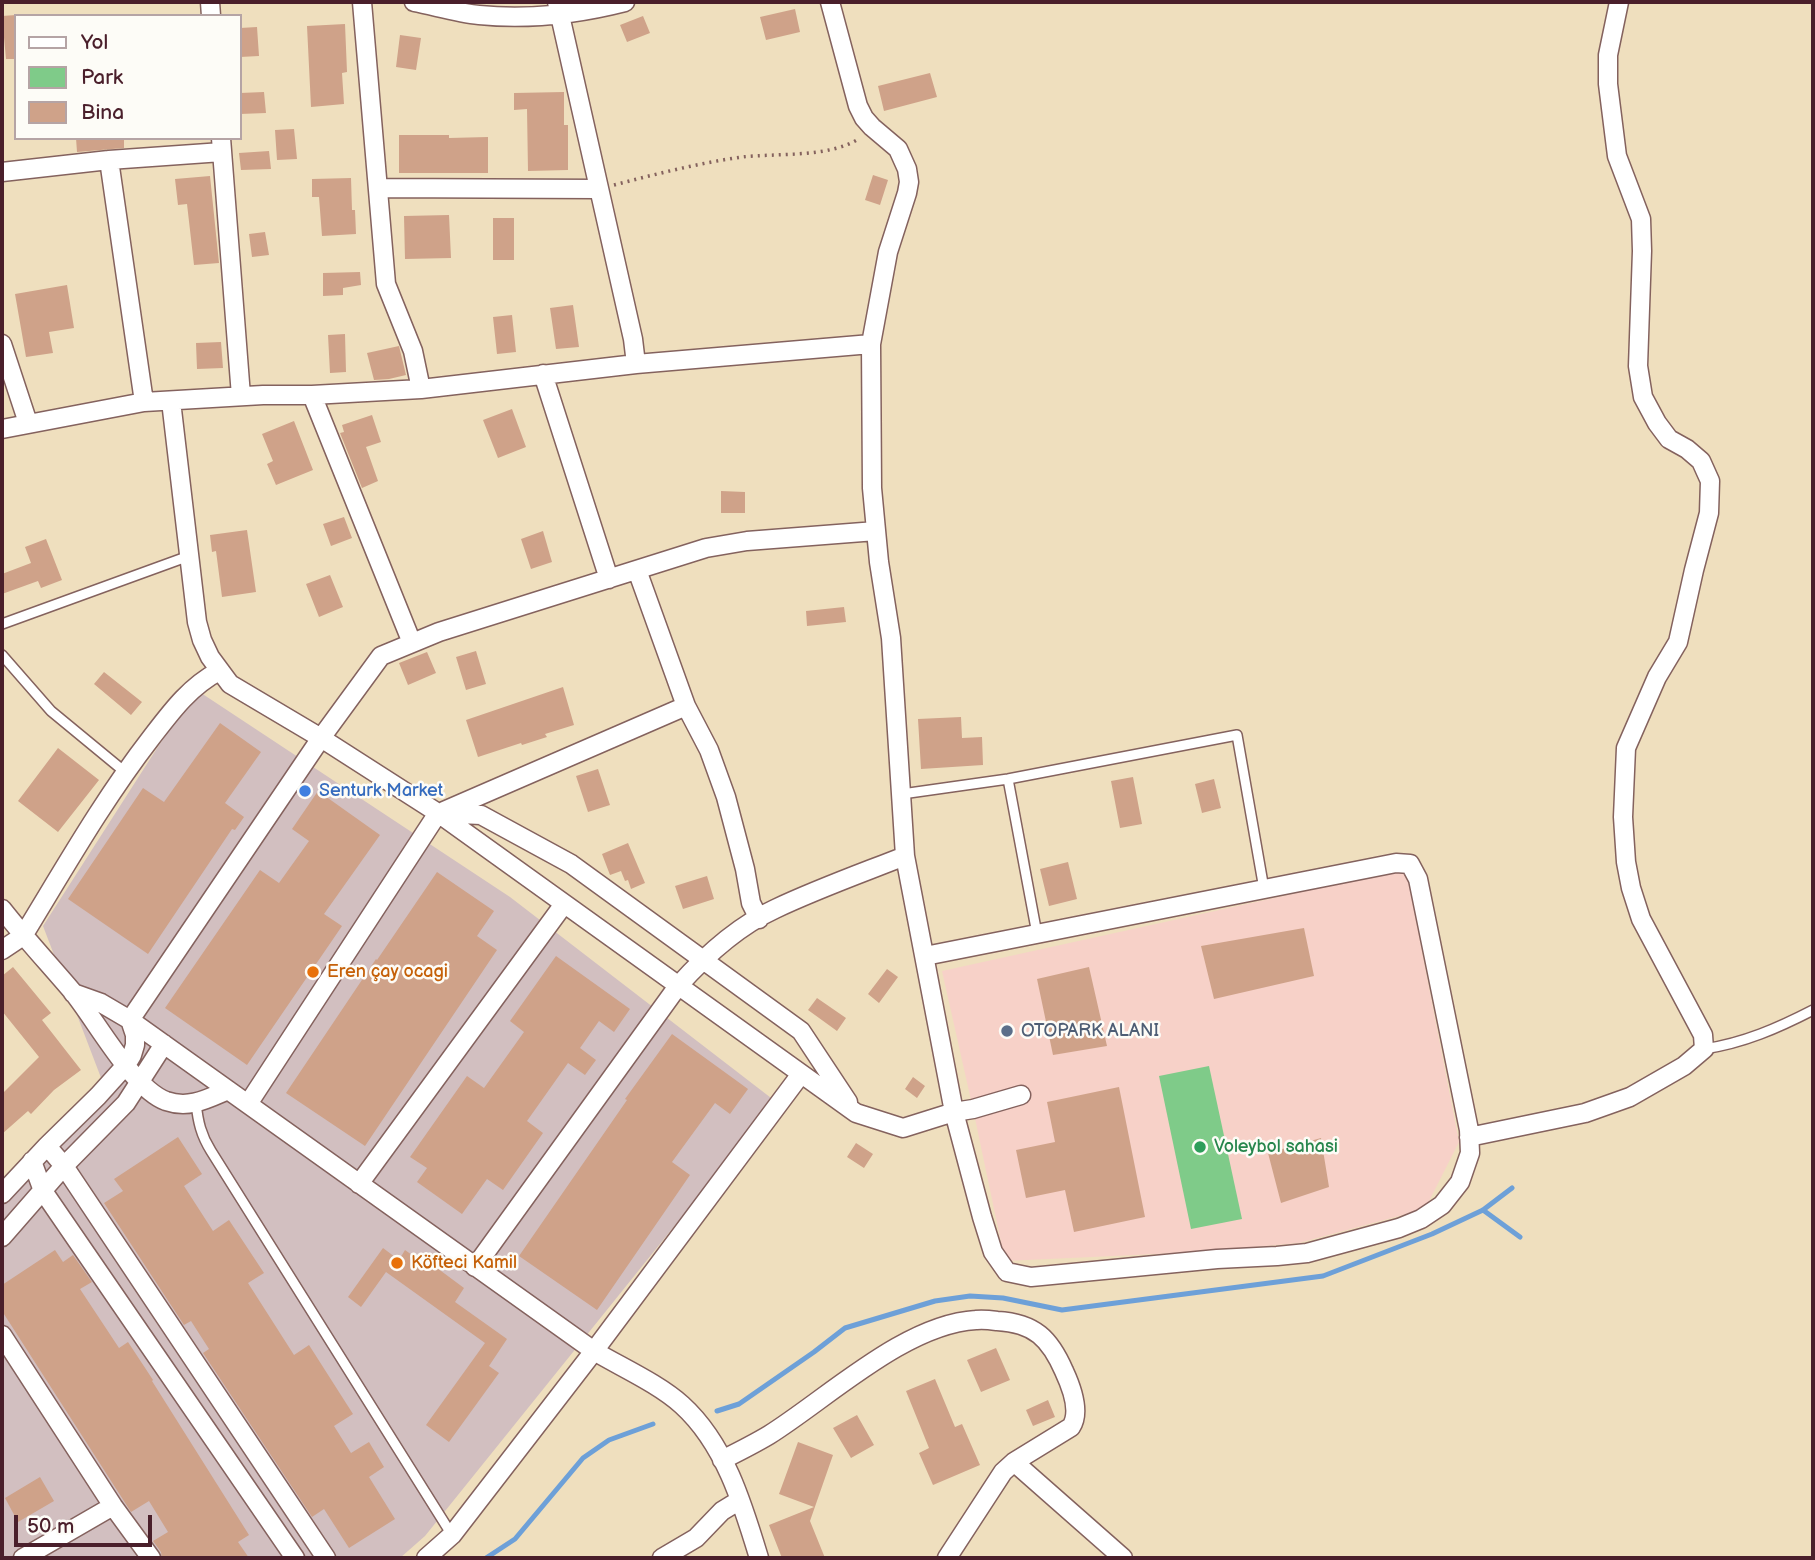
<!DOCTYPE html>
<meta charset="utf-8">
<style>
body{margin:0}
#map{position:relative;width:1815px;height:1560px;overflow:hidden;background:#efdfbe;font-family:"Balsamiq Sans",sans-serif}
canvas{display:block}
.frame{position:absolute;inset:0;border:4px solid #4a1f2b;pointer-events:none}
.legend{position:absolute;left:14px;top:14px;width:228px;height:126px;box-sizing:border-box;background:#fdfcf7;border:2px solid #b5a4a5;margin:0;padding:9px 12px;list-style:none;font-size:21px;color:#4a1f2b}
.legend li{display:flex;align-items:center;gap:14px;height:35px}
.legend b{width:35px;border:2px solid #b5a4a5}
.scale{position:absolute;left:14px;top:1515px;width:138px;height:32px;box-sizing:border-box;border:4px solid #4a1f2b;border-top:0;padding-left:9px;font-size:21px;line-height:24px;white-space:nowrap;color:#4a1f2b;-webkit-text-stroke:5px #fdfcf7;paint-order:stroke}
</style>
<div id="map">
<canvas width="1815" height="1560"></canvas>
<div class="frame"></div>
<ul class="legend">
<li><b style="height:9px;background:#fff"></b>Yol</li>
<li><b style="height:19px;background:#7fcb89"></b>Park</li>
<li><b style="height:19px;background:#cfa289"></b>Bina</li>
</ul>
<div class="scale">50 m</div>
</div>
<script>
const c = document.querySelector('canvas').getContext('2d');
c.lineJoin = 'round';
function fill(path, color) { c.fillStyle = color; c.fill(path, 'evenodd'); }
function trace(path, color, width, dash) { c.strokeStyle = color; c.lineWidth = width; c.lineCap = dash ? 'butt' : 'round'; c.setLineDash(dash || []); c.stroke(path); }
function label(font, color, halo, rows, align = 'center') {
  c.font = font + ' "Balsamiq Sans",sans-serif'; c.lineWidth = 5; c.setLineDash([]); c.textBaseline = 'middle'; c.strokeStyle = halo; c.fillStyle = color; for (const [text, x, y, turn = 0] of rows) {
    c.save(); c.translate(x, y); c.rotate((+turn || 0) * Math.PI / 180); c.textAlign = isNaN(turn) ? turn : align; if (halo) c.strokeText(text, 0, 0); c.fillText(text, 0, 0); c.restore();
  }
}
const built = new Path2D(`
 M1406,869L1459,1142L1425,1209L1299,1243L1200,1252L1005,1261L973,1109L942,971Z`);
const industrial = new Path2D(`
 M195,689L510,897L775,1101L425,1536L400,1558H2V1193L103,1083L43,926Z`);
const green = new Path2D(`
 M1209,1066L1242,1219L1191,1229L1159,1076Z`);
const stream = new Path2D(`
 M1483,1210L1520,1237
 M717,1411L739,1404L814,1352L845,1328L935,1301L970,1296L1003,1298L1062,1310L1323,1276L1432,1234L1483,1210L1512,1188
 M486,1558L515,1539L583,1458L609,1440L653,1424`);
const building = new Path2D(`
 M795,9L800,32L766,40L760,17Z
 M16,15V59H6L2,16Z
 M643,16L650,33L627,42L620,25Z
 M345,24L347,72L342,73L344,104L311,107L307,26Z
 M257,27L259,56L240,57V28Z
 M400,35L421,38L416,70L396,67Z
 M930,73L937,97L884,111L878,86Z
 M264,92L266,113L240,114V93Z
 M564,92V125H568V170L528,171L527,109L514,110V93Z
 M294,129L297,159L277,160L275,130Z
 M399,135H449V138L488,137V173H399Z
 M76,138H124V148L77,152Z
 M269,151L271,169L241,170L239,153Z
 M873,175L888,180L880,205L865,200Z
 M210,176L219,263L194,265L187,204L178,205L175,179Z
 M351,178L352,210H355L356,234L322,236L319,197H312V179Z
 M449,215L451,258L405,259L404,216Z
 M493,218H514V260H493Z
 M265,232L269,255L252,257L249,234Z
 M360,272L361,285L343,288V295L323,296V273Z
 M67,285L74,328L49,332L53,353L26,357L15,294Z
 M573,305L579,347L556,349L550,308Z
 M512,315L516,352L497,354L493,317Z
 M345,334L346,372L330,373L328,335Z
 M221,342L223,368L197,369L196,343Z
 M399,346L406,375L389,379L374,380L367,353Z
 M512,409L526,447L498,458L483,420Z
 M372,415L381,442L366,447L378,481L362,488L340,433L344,432L342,425Z
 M294,421L313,470L276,485L267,464L273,461L262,434Z
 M721,491L745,492V513H721Z
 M344,517L352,538L331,546L323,524Z
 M247,530L256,592L222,597L216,551L212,552L210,535Z
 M543,531L552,562L531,569L521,539Z
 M46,539L62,580L41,588L38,581L2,594V574L31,563L25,547Z
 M330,575L343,607L319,617L306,584Z
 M844,607L846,622L807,626L806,611Z
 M476,651L486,684L466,690L456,657Z
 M427,652L436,673L408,685L399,663Z
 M104,672L142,702L131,715L94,684Z
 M563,687L574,725L545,734L547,737L522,745L521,743L478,757L466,720Z
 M961,717L962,738L982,737L983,765L921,769L918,719Z
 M220,723L261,752L225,803L244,817L235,830L232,829L148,954L68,899L143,788L164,802Z
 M58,748L99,780L58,832L18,801Z
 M598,769L610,805L588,812L576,776Z
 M1133,777L1142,824L1120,828L1111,781Z
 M1214,779L1221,808L1202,813L1195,784Z
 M318,791L380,835L324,914L342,926L247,1065L165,1008L260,870L279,883L309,841L292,829Z
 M628,843L645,883L631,889L628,880L625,881L621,871L610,875L602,854Z
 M1068,862L1077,899L1049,906L1040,869Z
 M437,872L494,911L477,936L497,950L365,1146L286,1093L376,959L377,960Z
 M707,876L714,899L683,909L675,886Z
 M1304,928L1314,976L1214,999L1201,946Z
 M556,956L630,1009L614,1032L599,1021L580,1048L596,1060L585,1075L568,1063L527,1121L543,1133L503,1190L487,1179L462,1214L417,1182L427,1168L410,1157L467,1076L484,1088L524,1032L510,1021Z
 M13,967L51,1013L42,1020L81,1070L54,1090L31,1114L28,1111L2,1134V1094L39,1057L2,1011V976Z
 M1089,967L1107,1046L1053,1055L1037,979Z
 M887,969L898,977L879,1003L868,994Z
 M817,998L846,1018L837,1031L808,1010Z
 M672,1034L748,1089L730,1114L715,1103L672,1162L690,1175L597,1310L519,1256L627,1100L625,1099Z
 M913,1077L925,1086L917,1098L905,1089Z
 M1119,1087L1145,1217L1074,1232L1065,1190L1026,1198L1016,1150L1055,1142L1047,1102Z
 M178,1137L202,1174L184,1186L213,1231L229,1220L264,1273L248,1283L294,1355L309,1345L353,1414L334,1426L351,1453L369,1442L384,1467L369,1477L395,1519L349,1548L324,1509L312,1517L203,1353L209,1349L191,1321L184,1325L104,1203L123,1191L114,1179Z
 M1321,1138L1329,1187L1281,1203L1268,1153Z
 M856,1143L873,1154L864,1168L847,1157Z
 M383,1248L399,1260L405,1250L430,1268L433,1265L464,1288L455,1302L507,1339L489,1366L499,1373L449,1442L426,1425L485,1343L386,1272L361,1307L348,1297Z
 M55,1250L63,1262L73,1255L92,1282L80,1289L119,1348L128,1342L153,1380L152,1381L249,1535L238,1542L249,1558H162L161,1552L153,1541L168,1532L149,1501L131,1512L2,1311V1285Z
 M996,1348L1010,1380L981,1392L967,1360Z
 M935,1379L955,1427L962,1424L980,1465L933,1485L919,1453L929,1448L906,1391Z
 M1048,1400L1055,1417L1033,1426L1026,1410Z
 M857,1415L874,1445L851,1458L833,1428Z
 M798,1442L833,1455L810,1521L825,1558H782L769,1525L814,1507L779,1494Z
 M40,1477L54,1501L18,1522L5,1498Z`);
const path = new Path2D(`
 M614,185C656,174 699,163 742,157C778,153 830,158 860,138`);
const lane = new Path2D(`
 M2,624L189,556
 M2,655L51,711L125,772
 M1008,779L1037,934
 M902,794L1008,779L1237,735L1264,889
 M1704,1049C1744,1043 1778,1028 1813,1010
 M196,1103C198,1122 201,1135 211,1151L452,1535`);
const street = new Path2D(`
 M210,2L211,16
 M414,2C435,6 457,13 479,15C528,20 578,14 625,2
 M830,2L858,106L864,118L872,127L898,149L907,169L909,182L907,193L888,252L871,344L872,488L879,562L891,638L905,856L954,1112L982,1217L993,1252L1007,1272L1031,1277L1217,1259L1277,1256L1307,1253L1399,1228L1421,1219L1442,1205L1460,1182L1470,1153L1469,1130L1418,879L1410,864L1396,863L925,956
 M221,138L241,396
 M109,160L144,402
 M2,172L109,160L222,152
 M378,188L598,189
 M2,344L28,423
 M636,364L871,344
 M543,374L609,579
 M421,389L636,364L633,339L557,2
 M312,395L412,643
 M171,401L197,622L202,640L210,657L230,684L321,738L438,813L856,1113L903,1128L954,1112L973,1109L1021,1095
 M2,429L144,402L263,395H312L421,389L413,351L386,284L362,2
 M637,570L686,706L709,750L726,797L745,869L751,903L759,919
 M444,811L686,706
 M438,813L481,815L571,864L801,1031L848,1102
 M2,909C24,937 49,964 72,991C96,1020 132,1088 166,1101C189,1109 207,1099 228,1090
 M2,950L23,936C64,869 103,800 151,738C171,712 189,687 219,671
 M73,993L101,1003L130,1020L594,1351C621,1367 659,1384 682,1405C725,1444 743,1505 759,1558
 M248,1104L438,813
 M1469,1137L1585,1113L1630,1097L1684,1066L1704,1049L1703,1035L1641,919L1631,888L1626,862L1623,817L1626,748L1657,677L1678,642L1694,570L1709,513L1710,481L1701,461L1687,449L1669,439L1657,423L1643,397L1638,366L1642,251L1641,219L1617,156L1608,84V55L1619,2
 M47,1146L64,1166L326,1558
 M32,1161L43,1191L295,1558
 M359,1184L564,904
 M2,1194L47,1146L98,1096L126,1065L132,1055L135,1045V1035L130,1020L321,738L381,656L439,632L706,548L747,541L876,531
 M2,1237L64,1166L126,1103L164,1044
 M475,1267L678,986C705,956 738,926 775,909C817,889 862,873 905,856
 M2,1335L113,1506L151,1558
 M722,1460C738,1452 754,1444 769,1435C828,1398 905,1324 976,1320C983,1319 990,1320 997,1321C1035,1323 1050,1339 1064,1371C1071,1386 1081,1412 1071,1427L1014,1462L1003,1472L947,1558
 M1014,1462L1123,1558
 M23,1558L113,1506
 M426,1558L452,1535L594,1351L801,1074
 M662,1558L696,1538L722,1511L740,1500`);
const markers = [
 [305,791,7,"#3f7fe0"],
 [313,972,7,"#e8710a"],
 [1007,1031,7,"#5c6f8a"],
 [1200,1147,7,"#2e9e5b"],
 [397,1263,7,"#e8710a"]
];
const shopNames = [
 ["Senturk Market",319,791]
];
const foodNames = [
 ["Eren çay ocagi",327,972],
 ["Köfteci Kamil",411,1263]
];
const serviceNames = [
 ["OTOPARK ALANI",1021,1031]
];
const leisureNames = [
 ["Voleybol sahasi",1214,1147]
];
fill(built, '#f7d1c8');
fill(industrial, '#d2bfc0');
fill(green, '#7fcb89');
trace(stream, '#6da0d8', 5);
fill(building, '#cfa289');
trace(lane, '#84625e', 12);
trace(street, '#84625e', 21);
trace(path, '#84625e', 3.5, [2, 5]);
trace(lane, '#fff', 9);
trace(street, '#fff', 18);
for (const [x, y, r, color] of markers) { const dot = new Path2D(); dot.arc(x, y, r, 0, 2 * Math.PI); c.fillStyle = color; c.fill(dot); trace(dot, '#fdfcf7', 2.5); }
label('18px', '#366cbe', '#fdfcf7', shopNames, 'left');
label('18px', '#c56008', '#fdfcf7', foodNames, 'left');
label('18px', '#4e5e75', '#fdfcf7', serviceNames, 'left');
label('18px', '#27864d', '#fdfcf7', leisureNames, 'left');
</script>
